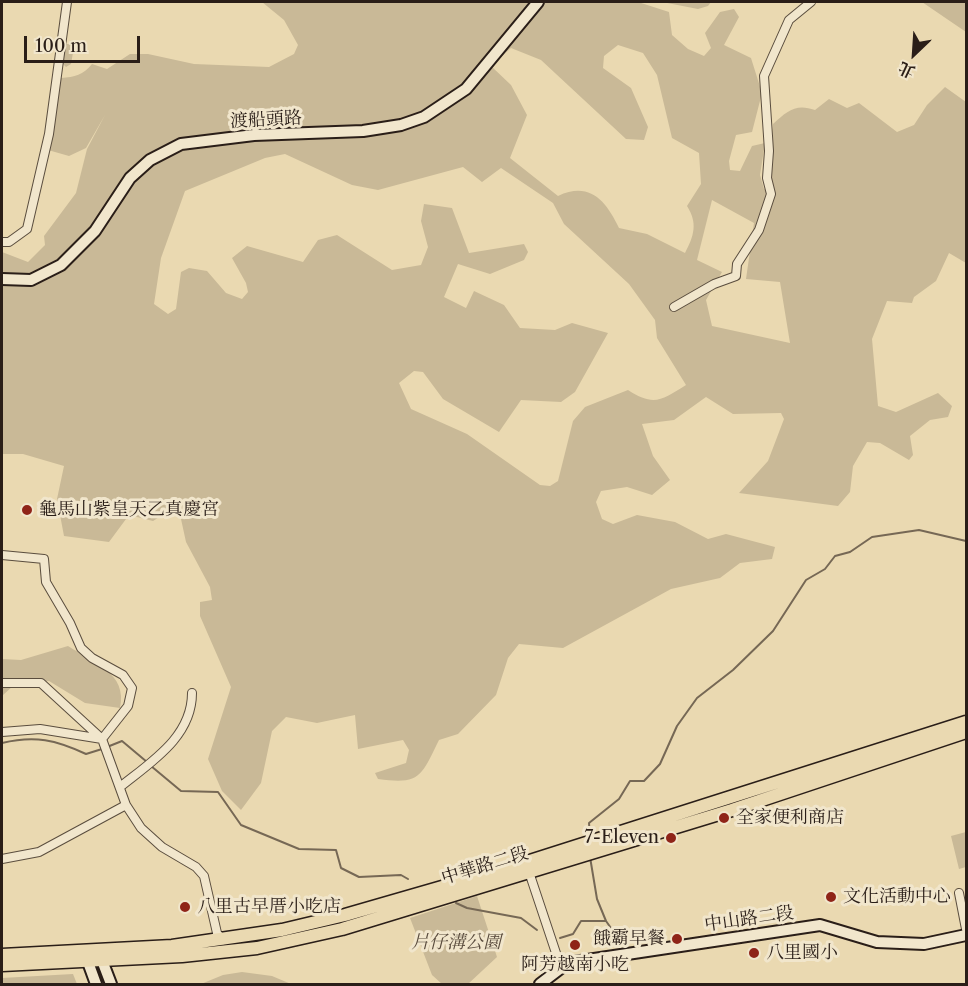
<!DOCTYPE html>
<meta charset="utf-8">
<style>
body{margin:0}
#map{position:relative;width:968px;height:986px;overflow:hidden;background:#ead9b1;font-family:"Libre Caslon Text","Noto Serif TC",serif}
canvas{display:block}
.frame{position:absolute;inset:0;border:3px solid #2a1e18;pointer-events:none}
.north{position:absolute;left:884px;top:24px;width:60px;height:60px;-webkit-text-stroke:4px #f1e6cc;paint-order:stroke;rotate:205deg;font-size:16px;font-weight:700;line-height:24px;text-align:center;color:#2a1e18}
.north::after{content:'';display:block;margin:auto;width:21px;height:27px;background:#2a1e18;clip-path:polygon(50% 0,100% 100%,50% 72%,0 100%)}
.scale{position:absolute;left:24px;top:36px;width:116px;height:27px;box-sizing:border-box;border:3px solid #2a1e18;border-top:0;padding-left:8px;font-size:18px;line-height:21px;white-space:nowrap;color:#2a1e18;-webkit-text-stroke:4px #f1e6cc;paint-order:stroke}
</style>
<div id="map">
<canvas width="968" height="986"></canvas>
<div class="frame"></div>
<div class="north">北</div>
<div class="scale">100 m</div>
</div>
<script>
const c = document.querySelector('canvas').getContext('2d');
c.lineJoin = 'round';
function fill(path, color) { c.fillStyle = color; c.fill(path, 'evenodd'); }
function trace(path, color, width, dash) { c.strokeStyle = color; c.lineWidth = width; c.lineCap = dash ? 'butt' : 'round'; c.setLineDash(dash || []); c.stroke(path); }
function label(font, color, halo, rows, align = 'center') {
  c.font = font + ' "Libre Caslon Text","Noto Serif TC",serif'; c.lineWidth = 6; c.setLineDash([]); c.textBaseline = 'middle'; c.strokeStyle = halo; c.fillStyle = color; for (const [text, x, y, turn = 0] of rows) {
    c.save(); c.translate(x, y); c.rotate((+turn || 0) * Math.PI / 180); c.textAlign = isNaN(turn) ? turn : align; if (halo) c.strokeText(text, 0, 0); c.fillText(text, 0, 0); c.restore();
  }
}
const green = new Path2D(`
 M262,2H638L669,12L672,35L688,49L704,56L711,48L705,33L720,12L734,9L739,17L724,45L751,58L762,93L752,132L736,135L729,161L730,170L740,171L752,146L765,143L760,175L764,189L770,188L773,124C787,111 796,103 815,110L829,99L847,108L859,103L897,132L914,125L927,105L945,87L966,102V263L949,253L936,281L914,297L912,303L887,301L872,339L878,406L896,412L938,393L952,406L948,417L930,420L910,436L913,455L909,460L880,443L867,442L853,466L850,492L838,506L739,493L768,461L784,419L781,413L733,414L706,397L674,420L642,424L653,456L670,480L652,495L627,487L601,491L596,502L602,519L613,524L637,515L675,522L708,539L726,534L775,547L772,559L740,563L720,578L671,589L563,648L519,644L508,658L496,695L458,734L439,740C421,776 421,785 378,779L375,773L406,763L409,750L403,740L358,749L355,715L317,723L286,717L272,731L261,783L241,810L222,791L208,759L231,687L200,616V602L212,600L210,587L186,542L181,519L172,509L153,521L129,515L109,542L64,536L57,499L64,466L23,454H2V252L28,262L45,245L44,236L76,193L87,149L105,115L86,148L69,156L48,150L61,78C75,77 83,75 92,64L107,69L130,54H148L194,64L269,67L294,54L298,45L284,20ZM618,45L643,53L657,75L672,138L699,153L701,184L687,206C698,223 694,236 685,253L647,234L619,228C606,201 590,181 558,196L510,158L527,115L511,85L491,66L511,48L541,60L626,139L644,140L648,127L631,88L603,68L604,56ZM285,154L352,185L378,190L463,167L482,182L501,168L553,203L564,224L629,284L655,320L657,338L686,385C662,400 654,407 628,390L585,407L573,421L558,481L550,486L540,485L467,434L411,409L399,383L414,371L423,372L443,399L499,432L521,400L561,402L575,392L608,333L572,323L555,330L520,328L504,305L474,291L466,308L444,297L458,264L490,274L524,260L528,252L524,244L469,253L452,208L424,204L421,221L428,247L421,265L392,270L337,235L318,240L303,262L247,246L232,258L246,283L248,292L242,299L226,293L207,271L189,268L181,272L176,309L168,314L154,304L161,258L185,191L265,158ZM712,200L754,223L746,279L780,282L790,343L712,326L706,300L722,272L697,260Z
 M662,2H711L708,6L698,9Z
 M922,2H966V32Z
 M66,44H71L74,47L71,64L66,67L62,63Z
 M68,646C93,662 128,673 120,708L85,703L49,681L14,685L2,696V659L21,660Z
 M966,832V867L959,869L951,836Z
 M477,896L497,957L468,984H442L432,975L410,918Z
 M242,972L272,976L291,984H201L223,975Z
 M73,974L77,984H2V978Z`);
const stream = new Path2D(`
 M2,743C35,735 56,740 86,754L102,749
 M107,747L122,741L147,762
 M151,766L181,791L218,792L241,825L299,849L336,850L341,868L359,877L401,875L408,879
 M590,836L589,823L619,799L630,781H644L660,764L677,726L697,698L733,670L773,631L806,580L825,569L835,556L850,552L872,537L919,530L966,541
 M590,857L597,899L606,921
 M456,903L467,908L521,918L537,930
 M560,938L573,934L581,921H606L618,938`);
const street = new Path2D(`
 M2,242H9L27,229L49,134L67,2
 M674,307L714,284L736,276L737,264L759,230L771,194L767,178L769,151L764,76L789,20L811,2
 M2,555L44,559L46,582L70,623L81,648L92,658L123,675L132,688L128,706L102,739
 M2,683H41L102,739L126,805L141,828L162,847L196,867L204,876L217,933L223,940
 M2,732L40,729L102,739
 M120,787C151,762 192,737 192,693
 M2,859L39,852L126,805
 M528,869L561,968
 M959,893L966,929`);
const secondary = new Path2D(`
 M2,279L31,280L61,265L95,231L130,178L150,160L181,144L254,135L363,131L401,125L424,117L466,89L538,2
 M96,984L88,962L98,950L111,984
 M540,984L561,968L574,962L820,925L877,942L924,944L966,935`);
const primary = new Path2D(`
 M2,955L172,946L282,930L345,915L508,868L966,722
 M2,965L182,956L257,948L342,929L732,810L966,732`);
const markers = [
 [27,510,6,"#8f2418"],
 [724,818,6,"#8f2418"],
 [671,838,6,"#8f2418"],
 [831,897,6,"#8f2418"],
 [185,907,6,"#8f2418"],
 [677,939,6,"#8f2418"],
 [575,945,6,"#8f2418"],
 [754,953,6,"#8f2418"]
];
const streetNames = [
 ["渡船頭路",266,120,-3],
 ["中華路二段",485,866,-17],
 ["中山路二段",749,919,-8]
];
const poiNames = [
 ["龜馬山紫皇天乙真慶宮",39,510],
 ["全家便利商店",736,818],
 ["7-Eleven",659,838,"right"],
 ["文化活動中心",843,897],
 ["八里古早厝小吃店",197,907],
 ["餓霸早餐",665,939,"right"],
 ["八里國小",766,953],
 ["阿芳越南小吃",575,965,"center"]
];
const parkNames = [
 ["片仔溝公園",456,943]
];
fill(green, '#c9b997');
trace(stream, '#766855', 2);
trace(street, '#5a4d3e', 10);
trace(secondary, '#2a1e18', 14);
trace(primary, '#2a1e18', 15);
trace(street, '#f1e6cc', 8);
trace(secondary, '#f1e6cc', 10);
trace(primary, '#ead9b1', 12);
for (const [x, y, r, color] of markers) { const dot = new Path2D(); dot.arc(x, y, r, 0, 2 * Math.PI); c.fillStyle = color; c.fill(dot); trace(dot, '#f1e6cc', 2); }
label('18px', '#2a1e18', '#f1e6cc', streetNames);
label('18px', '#2a1e18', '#f1e6cc', poiNames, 'left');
label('italic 18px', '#5a4c3e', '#f1e6cc', parkNames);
</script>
